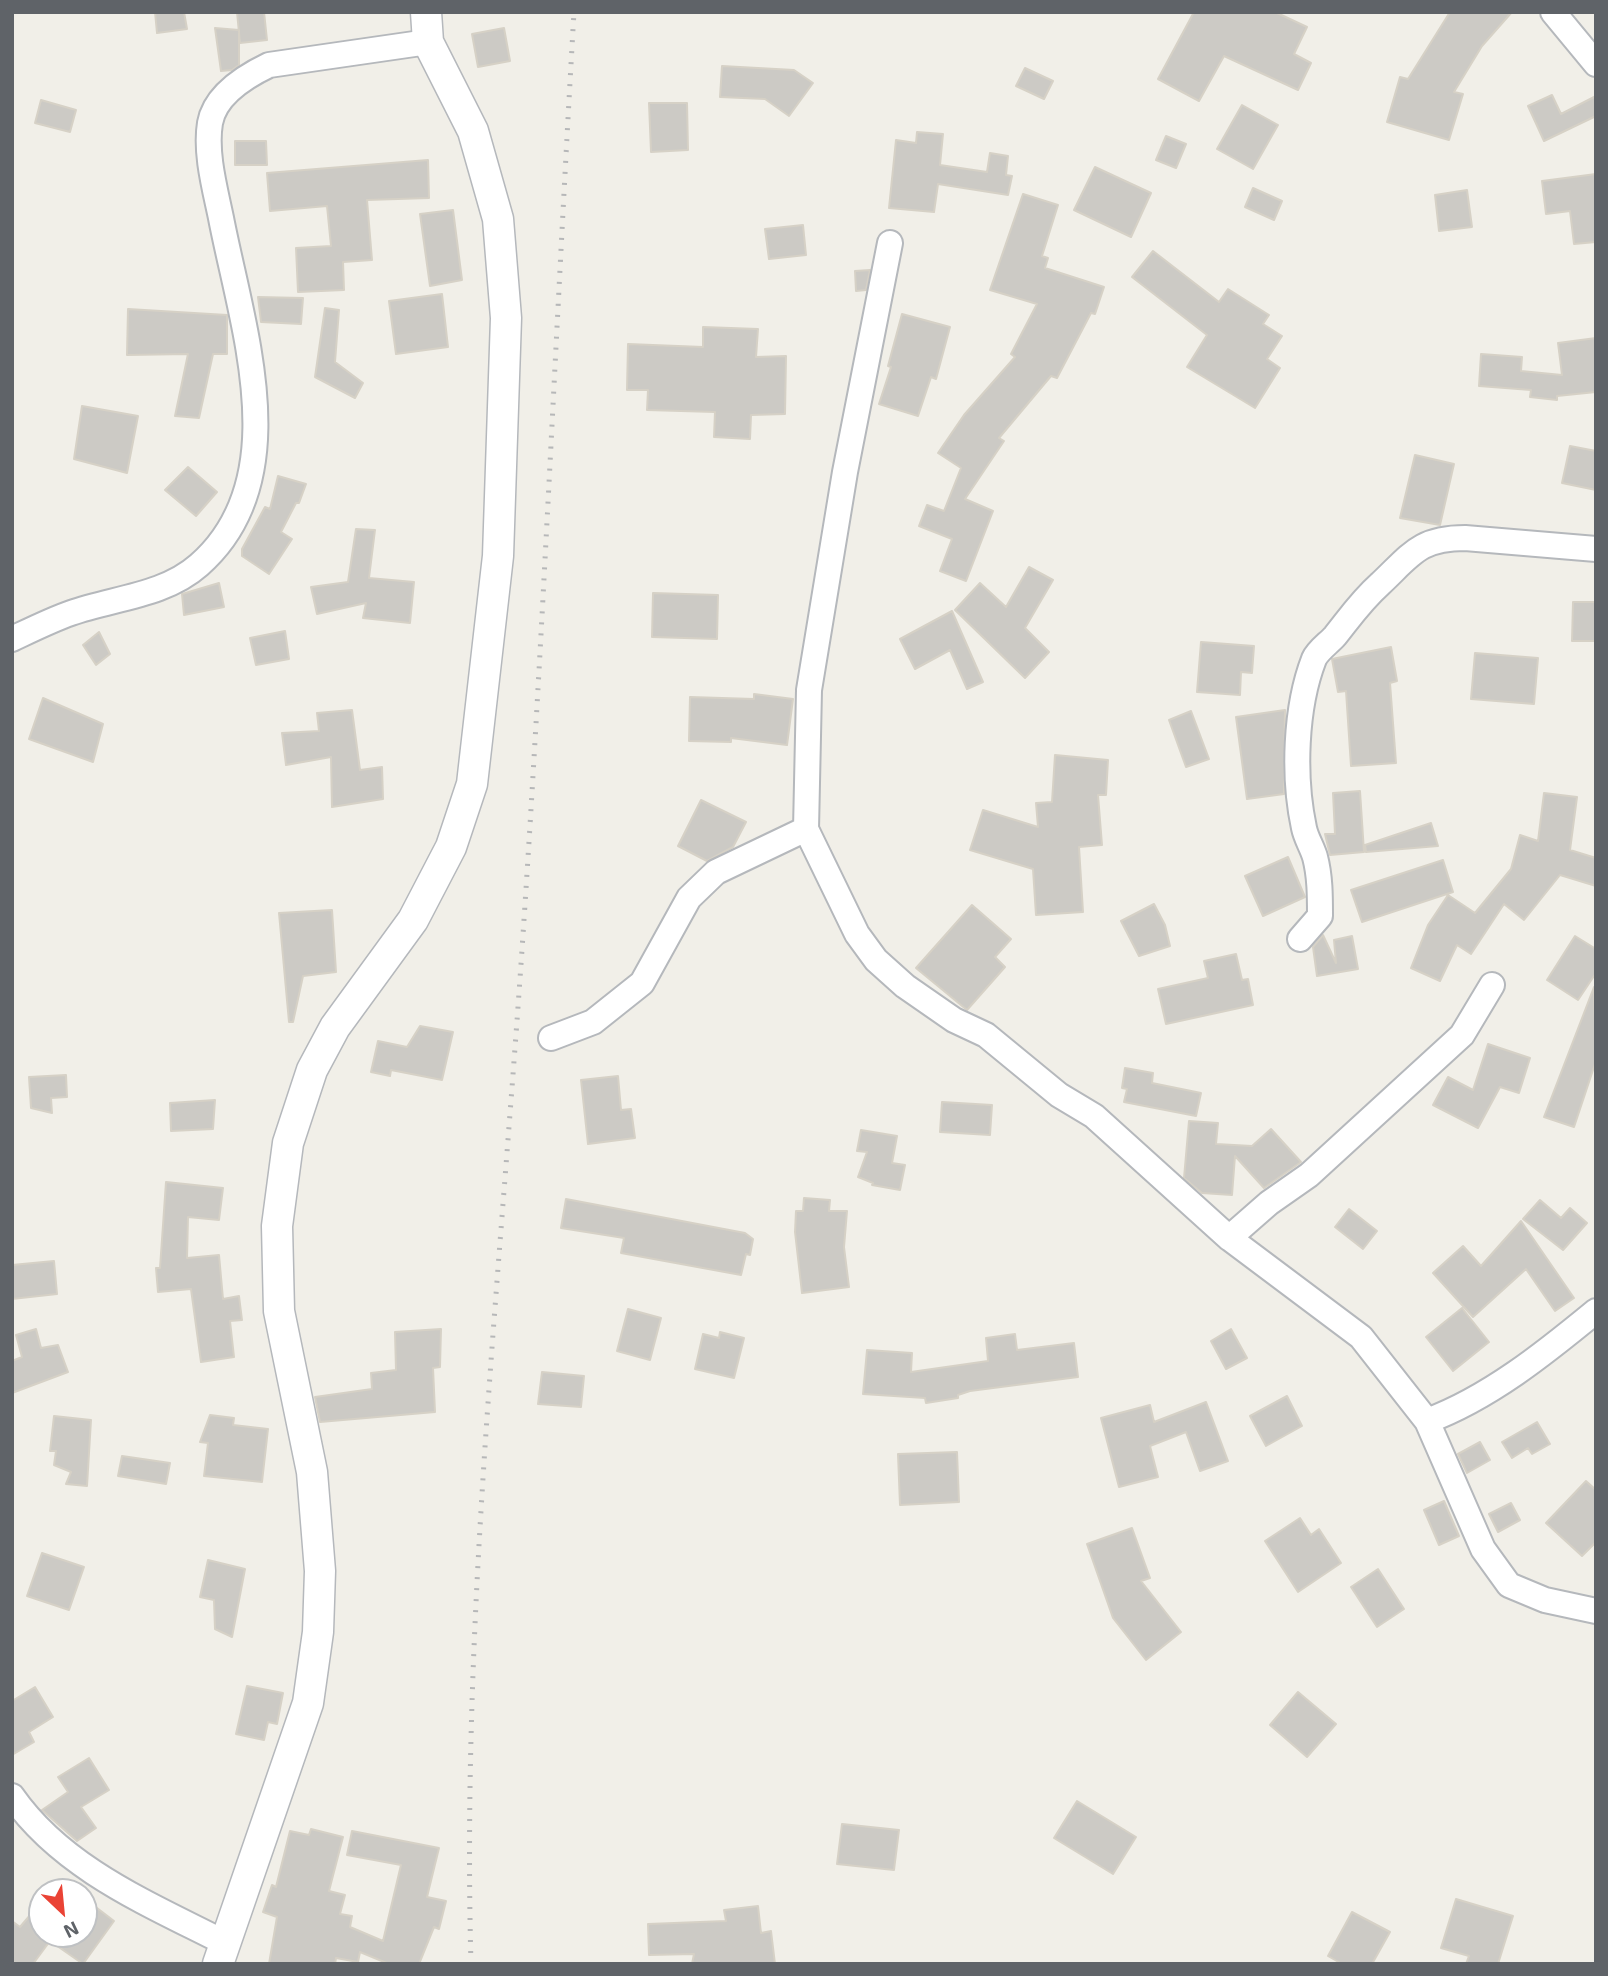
<!DOCTYPE html>
<style>
body{margin:0}
#map{position:relative;width:1608px;height:1976px;overflow:hidden;background:#f1efe8;font-family:"Exo 2",sans-serif}
canvas{display:block}
.frame{position:absolute;inset:0;border:14px solid #5f6368;pointer-events:none}
.north{position:absolute;left:28px;top:1878px;width:70px;height:70px;box-sizing:border-box;background:#fff;border:2px solid #bfc1c3;border-radius:50%;rotate:154deg;font-size:19px;font-weight:700;line-height:28px;text-align:center;color:#5f6368}
.north::after{content:'';display:block;margin:auto;width:24px;height:32px;background:#ea4335;clip-path:polygon(50% 0,100% 100%,50% 72%,0 100%)}
</style>
<div id="map">
<canvas width="1608" height="1976"></canvas>
<div class="frame"></div>
<div class="north">N</div>
</div>
<script>
const c = document.querySelector('canvas').getContext('2d');
c.lineJoin = 'round';
function fill(path, color) { c.fillStyle = color; c.fill(path, 'evenodd'); }
function trace(path, color, width, dash) { c.strokeStyle = color; c.lineWidth = width; c.lineCap = dash ? 'butt' : 'round'; c.setLineDash(dash || []); c.stroke(path); }
const building = new Path2D(`
 M155,12H184L187,29L157,33Z
 M237,12H264L267,40L240,43Z
 M1194,12H1275L1307,27L1294,54L1311,63L1298,90L1224,56L1199,101L1158,79Z
 M1450,12H1512L1482,46L1454,92L1463,94L1449,140L1387,122L1400,77L1408,79Z
 M215,28L239,30V65L232,70L221,71Z
 M504,28L510,61L478,67L472,34Z
 M722,66L794,70L813,83L789,116L765,99L720,97Z
 M1025,68L1053,81L1044,99L1016,86Z
 M1552,95L1561,114L1596,96V116L1544,141L1528,106Z
 M41,100L76,110L70,132L35,123Z
 M649,103H687L688,150L651,152Z
 M1242,105L1278,125L1253,169L1217,149Z
 M917,132L943,134L940,165L987,172L990,153L1008,156L1006,175L1012,176L1008,195L938,184L934,212L889,208L896,140L916,143Z
 M1166,136L1186,144L1176,168L1156,160Z
 M235,141H266L267,165H235Z
 M428,160L429,198L367,200L372,260L343,262L344,290L298,292L296,248L331,246L327,206L270,211L267,173Z
 M1095,167L1151,193L1131,237L1074,210Z
 M1596,174V242L1574,244L1570,211L1546,214L1542,181Z
 M1253,188L1282,201L1274,220L1245,207Z
 M1467,190L1472,227L1439,231L1435,195Z
 M1023,194L1058,205L1042,256L1048,258L1045,268L1104,287L1095,314L1091,313L1057,378L1051,376L999,438L1004,441L965,499L993,511L966,581L940,571L952,539L919,526L927,505L944,511L961,468L938,453L964,415L1015,357L1011,354L1037,304L990,290Z
 M453,210L462,280L430,286L420,214Z
 M803,225L806,255L769,259L765,229Z
 M1153,251L1219,302L1228,289L1269,315L1263,324L1282,336L1267,359L1280,368L1255,408L1187,367L1207,335L1132,277Z
 M870,270L866,290L856,291L855,271Z
 M442,294L448,347L396,354L389,301Z
 M258,297L303,298L301,324L261,322Z
 M325,308L339,310L335,362L363,383L355,398L315,377Z
 M128,309L227,315V354H213L199,418L175,416L188,354L127,355Z
 M902,314L950,327L936,379L931,377L918,416L879,404L891,367L888,366Z
 M703,327L758,329L756,357L786,356L785,414L751,415L750,439L714,437L715,412L647,410L648,390H627L628,344L703,347Z
 M1596,338V392L1557,396V400L1530,397L1531,390L1479,386L1481,354L1522,357L1521,371L1562,375L1558,343Z
 M82,406L138,416L127,473L74,459Z
 M1570,446L1596,451V490L1562,483Z
 M1415,455L1454,464L1440,525L1400,518Z
 M188,467L217,492L196,516L165,490Z
 M278,476L306,484L299,503H296L281,532L292,539L269,574L242,556V549L265,507L270,509Z
 M356,529L375,530L369,578L414,582L410,623L363,618L366,603L317,614L311,587L348,582Z
 M1029,567L1053,580L1025,628L1049,652L1025,678L955,610L980,583L1006,607Z
 M219,583L224,607L184,615L182,594Z
 M653,593L718,595L717,639L652,637Z
 M1573,602H1596V641H1572Z
 M952,611L983,682L967,689L950,650L915,669L900,639Z
 M285,631L289,659L256,665L250,638Z
 M99,632L110,654L96,665L83,645Z
 M1201,642L1254,646L1252,673L1241,672L1240,695L1197,692Z
 M1391,647L1397,681L1390,683L1396,763L1351,766L1346,691L1338,692L1332,659Z
 M1475,653L1538,658L1534,704L1471,699Z
 M754,694L793,699L787,745L731,738V742L689,741L690,697L754,699Z
 M43,698L103,724L93,762L29,739Z
 M352,710L360,770L382,767L383,799L332,807L331,757L286,765L282,733L319,731L317,713Z
 M1285,710L1284,794L1247,799L1236,717Z
 M1191,711L1209,759L1186,767L1169,720Z
 M1055,755L1108,760L1106,795H1098L1102,845L1079,847L1083,912L1036,915L1033,869L970,850L983,810L1038,827L1036,803L1052,802Z
 M1360,791L1364,852L1330,855L1325,834H1335L1333,793Z
 M1544,793L1577,797L1570,850L1596,858V886L1560,875L1524,920L1504,904L1471,954L1457,945L1440,981L1411,968L1428,925L1448,895L1475,913L1511,869L1520,835L1538,841Z
 M701,800L746,822L733,847L707,861L678,846Z
 M1431,823L1438,846L1366,852L1365,845Z
 M1288,857L1305,897L1263,916L1245,876Z
 M1443,860L1453,892L1362,922L1351,890Z
 M1154,904L1165,925L1170,946L1139,956L1121,921Z
 M972,905L1011,939L995,957L1005,967L967,1010L916,968Z
 M332,910L336,972L303,976L293,1022H289L279,913Z
 M1323,935L1336,963L1334,940L1352,936L1358,969L1317,976L1313,947Z
 M1575,936L1596,949V973L1578,1000L1547,980Z
 M1236,954L1242,980L1248,979L1253,1005L1166,1024L1158,989L1208,978L1204,961Z
 M1594,987L1596,1061L1574,1127L1544,1117Z
 M420,1026L453,1032L442,1080L391,1070L390,1076L371,1072L378,1041L407,1047Z
 M1488,1044L1530,1058L1519,1093L1500,1087L1478,1128L1433,1105L1448,1077L1473,1090Z
 M1125,1068L1153,1073L1152,1083L1201,1093L1196,1116L1124,1102L1127,1089L1122,1088Z
 M66,1075L67,1097L51,1098L52,1113L31,1108L29,1077Z
 M618,1076L621,1110L631,1109L635,1138L588,1144L581,1080Z
 M215,1100L213,1129L171,1131L170,1103Z
 M942,1102L992,1105L990,1135L940,1132Z
 M1189,1121L1218,1123L1216,1144L1252,1146L1271,1129L1301,1162L1264,1188L1235,1156L1232,1195L1202,1193L1184,1178Z
 M861,1130L897,1136L892,1163L905,1165L900,1190L872,1185L873,1183L858,1177L867,1152L857,1151Z
 M166,1182L223,1188L219,1220L188,1217L187,1258L219,1255L223,1299L239,1296L242,1320L230,1321L234,1357L201,1362L191,1289L158,1292L156,1268H160Z
 M804,1198L830,1200L829,1211H847L844,1247L849,1287L802,1293L795,1232L796,1211H803Z
 M566,1199L745,1233L753,1239L750,1255L746,1254L741,1275L621,1253L624,1238L561,1228Z
 M1540,1200L1561,1218L1570,1208L1587,1223L1563,1250L1523,1219Z
 M1349,1209L1377,1231L1363,1249L1335,1227Z
 M1521,1221L1574,1298L1555,1311L1526,1269L1473,1317L1433,1273L1463,1246L1481,1266Z
 M54,1261L57,1294L12,1299V1265Z
 M1462,1308L1489,1342L1453,1371L1426,1337Z
 M628,1309L661,1318L650,1360L617,1351Z
 M36,1329L41,1348L58,1345L68,1372L12,1393V1361L22,1357L16,1335Z
 M441,1329L440,1367L433,1368L435,1412L320,1422L315,1397L372,1389L371,1373L396,1370L395,1332Z
 M1231,1329L1247,1358L1226,1369L1211,1341Z
 M720,1332L744,1338L734,1378L695,1369L703,1334L719,1338Z
 M1015,1334L1017,1350L1074,1343L1078,1377L970,1391L958,1395V1398L926,1403L925,1398L863,1394L867,1350L912,1353L911,1372L988,1361L986,1338Z
 M542,1372L584,1376L581,1407L538,1404Z
 M1287,1396L1302,1426L1266,1446L1250,1416Z
 M1206,1402L1228,1461L1200,1471L1186,1432L1150,1446L1158,1477L1119,1487L1101,1418L1150,1405L1154,1422Z
 M210,1415L234,1418L233,1425L268,1429L262,1482L204,1476L208,1443L200,1442Z
 M54,1416L91,1420L87,1486L66,1484L71,1472L54,1465L56,1451H50Z
 M1537,1422L1550,1444L1532,1454L1528,1448L1512,1458L1502,1442Z
 M1480,1442L1490,1460L1467,1473L1458,1454Z
 M957,1452L959,1502L900,1505L898,1454Z
 M122,1456L170,1463L166,1484L118,1476Z
 M1586,1481L1596,1490V1542L1582,1556L1546,1523Z
 M1444,1501L1459,1536L1439,1545L1424,1510Z
 M1511,1503L1520,1520L1498,1532L1489,1514Z
 M1300,1518L1311,1535L1319,1529L1341,1563L1298,1592L1265,1541Z
 M1132,1528L1150,1578L1141,1581L1181,1632L1146,1660L1113,1618L1087,1544Z
 M42,1553L84,1567L69,1610L27,1596Z
 M208,1560L245,1569L232,1637L215,1629L214,1600L200,1597Z
 M1378,1569L1404,1609L1377,1627L1351,1587Z
 M247,1686L283,1693L277,1724L268,1722L264,1740L236,1734Z
 M35,1687L53,1717L29,1732L34,1742L12,1755V1701Z
 M1298,1692L1336,1724L1307,1757L1270,1725Z
 M89,1758L109,1790L81,1807L96,1828L77,1841L42,1810L68,1792L58,1777Z
 M1077,1801L1136,1837L1113,1874L1054,1838Z
 M842,1824L899,1830L894,1870L837,1864Z
 M311,1829L343,1837L329,1891L345,1895L340,1914L352,1916L350,1927L383,1941L401,1865L347,1855L352,1831L439,1848L427,1897L446,1901L439,1929L434,1927L419,1964H389L360,1952L358,1962L336,1958L335,1964H269L277,1917L263,1912L272,1885L276,1887L290,1831L309,1835Z
 M84,1898L114,1921L83,1964L50,1941L33,1964H12V1921L20,1927L42,1901V1934H84Z
 M1456,1899L1513,1916L1498,1964H1466L1469,1956L1441,1948Z
 M758,1906L761,1933L771,1931L775,1964H692L694,1954L649,1955L648,1924L726,1921L724,1910Z
 M1352,1912L1390,1932L1372,1964H1342L1328,1956Z`);
const minor = new Path2D(`
 M1553,12L1596,64
 M890,243L845,472L809,690L806,829L857,934L876,960L905,986L954,1020L986,1035L1059,1095L1094,1116L1229,1238L1361,1337L1427,1421L1483,1549L1509,1585L1545,1600L1596,1611
 M12,639C31,630 51,620 71,613C113,598 164,596 199,565C297,479 242,327 221,218C215,189 205,153 210,123C215,95 246,76 269,65L428,42
 M1300,939L1320,916C1320,896 1320,876 1315,857C1312,847 1306,838 1304,828C1293,777 1295,708 1314,659C1318,650 1329,643 1335,636C1351,616 1361,601 1380,584C1411,555 1419,538 1465,538L1596,549
 M551,1038L593,1022L642,983L689,898L716,872L806,829
 M1229,1238L1269,1203L1309,1175L1462,1035L1492,985
 M1427,1421C1489,1398 1545,1353 1596,1311
 M12,1796C63,1869 149,1904 225,1943`);
const tertiary = new Path2D(`
 M218,1964L308,1703L318,1632L320,1571L312,1472L279,1311L277,1226L288,1143L312,1070L335,1027L413,920L451,847L472,784L498,556L506,318L498,219L473,131L428,42L426,12`);
const rail = new Path2D(`
 M471,1964C462,1640 496,1316 519,993C542,666 555,339 574,12`);
fill(building, '#cccac5');
trace(building, '#d6d1c6', 2);
trace(minor, '#b5b8bc', 28);
trace(tertiary, '#b5b8bc', 33);
trace(minor, '#fff', 24);
trace(tertiary, '#fff', 30);
trace(rail, '#b6b7b8', 5, [2, 9]);
</script>
